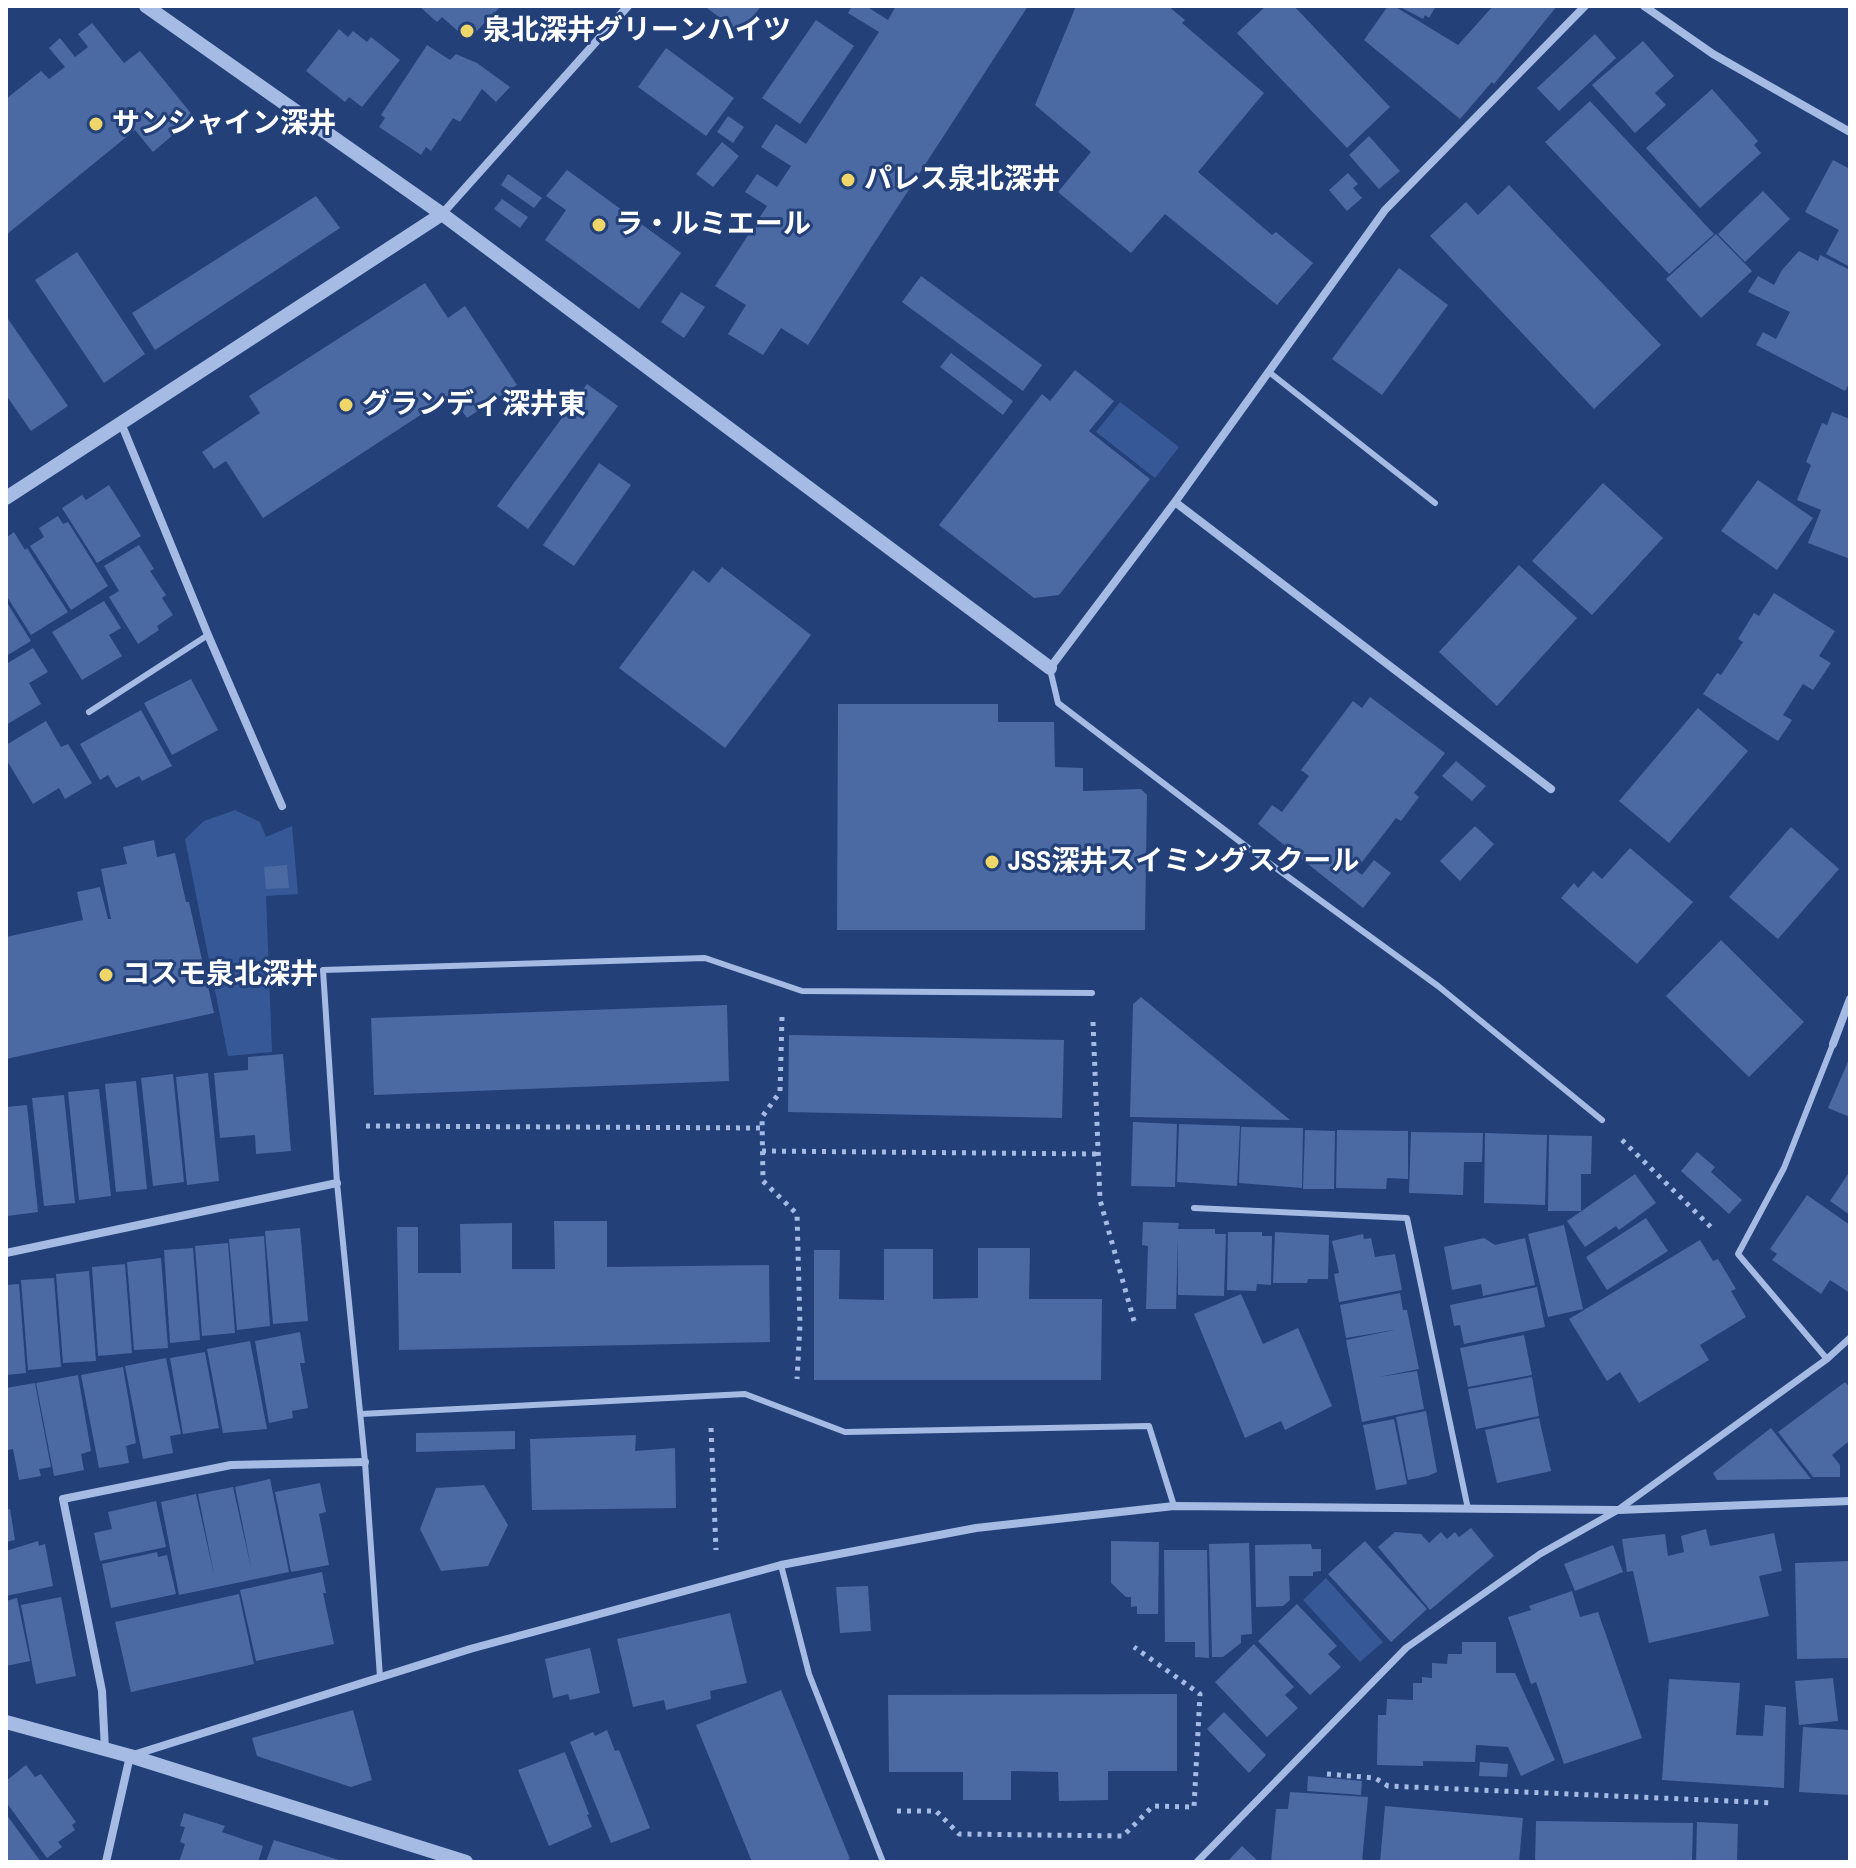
<!DOCTYPE html>
<meta charset="utf-8">
<style>
body{margin:0}
#map{position:relative;width:1856px;height:1868px;overflow:hidden;background:#234079;font-family:"Archivo Narrow",sans-serif}
canvas{display:block}
.frame{position:absolute;inset:0;border:8px solid #fff;pointer-events:none}
</style>
<div id="map">
<canvas width="1856" height="1868"></canvas>
<div class="frame"></div>
</div>
<script>
const c = document.querySelector('canvas').getContext('2d');
c.lineJoin = 'round';
function fill(path, color) { c.fillStyle = color; c.fill(path, 'evenodd'); }
function trace(path, color, width, dash) { c.strokeStyle = color; c.lineWidth = width; c.lineCap = dash ? 'butt' : 'round'; c.setLineDash(dash || []); c.stroke(path); }
function label(font, color, halo, rows, align = 'center') {
  c.font = font + ' "Archivo Narrow","Noto Sans JP",sans-serif'; c.lineWidth = 6; c.setLineDash([]); c.textBaseline = 'middle'; c.strokeStyle = halo; c.fillStyle = color; for (const [text, x, y, turn = 0] of rows) {
    c.save(); c.translate(x, y); c.rotate((+turn || 0) * Math.PI / 180); c.textAlign = isNaN(turn) ? turn : align; if (halo) c.strokeText(text, 0, 0); c.fillText(text, 0, 0); c.restore();
  }
}
const green = new Path2D(`
 M1120,402L1179,447L1155,478L1096,432Z
 M235,810L260,822L266,837L292,826L298,894L266,896L272,1052L228,1056L185,839L204,821Z
 M1326,1578L1383,1642L1360,1662L1303,1600Z`);
const building = new Path2D(`
 M419,6H501L468,40L442,17L437,22Z
 M704,6H761L741,33Z
 M852,6H866L888,20L896,6H1028L808,345L781,328L763,355L728,334L746,305L715,286L767,206L745,192L757,174L777,187L791,166L761,147L776,124L806,144L879,32L848,13Z
 M1076,6H1168L1185,20L1182,23L1264,93L1198,172L1272,235L1276,232L1313,263L1277,305L1165,214L1131,253L1058,192L1091,152L1035,105Z
 M1266,6H1294L1390,107L1347,148L1237,33Z
 M1388,6H1394L1458,45L1493,6H1557L1494,84L1492,82L1460,119L1364,40Z
 M1398,6H1436L1429,18L1425,15L1423,19Z
 M816,20L854,46L800,124L762,98Z
 M92,23L124,63L140,51L194,117L153,152L135,130L6,235V99L41,71L49,79L65,67L49,48L60,38L75,57L88,47L78,34Z
 M339,29L348,37L353,31L367,42L371,37L400,60L362,107L349,97L345,102L306,71Z
 M1595,34L1616,58L1559,111L1537,88Z
 M1643,41L1674,76L1655,93L1666,105L1635,133L1592,85Z
 M427,45L450,60L456,54L477,63L510,87L496,102L482,89L460,122L453,118L431,151L426,147L421,155L379,127L385,118L381,115Z
 M666,48L734,98L706,136L638,87Z
 M1712,89L1758,141L1754,145L1761,153L1700,208L1646,148Z
 M1590,101L1714,234L1669,274L1545,142Z
 M728,116L744,127L733,143L717,132Z
 M1369,136L1400,171L1379,189L1349,155Z
 M722,142L739,156L713,187L696,174Z
 M1833,160L1850,169V267L1826,254L1839,230L1805,212Z
 M567,170L681,253L639,309L545,240L566,210L546,196Z
 M1348,173L1358,184L1353,188L1362,198L1347,211L1329,190Z
 M508,174L542,198L534,208L501,185Z
 M1509,185L1661,345L1594,409L1430,236L1466,202L1478,215Z
 M1763,191L1790,219L1745,262L1718,234Z
 M316,196L340,228L155,350L132,313Z
 M502,199L528,217L520,228L494,209Z
 M1716,234L1752,271L1701,318L1666,279Z
 M1799,251L1818,261L1820,255L1850,270V382L1845,391L1756,345L1763,332L1776,339L1790,312L1748,292L1758,276L1774,285L1782,270Z
 M77,252L145,354L104,383L35,280Z
 M1399,268L1448,305L1382,395L1332,359Z
 M921,276L1042,365L1023,391L902,302Z
 M425,283L448,318L465,306L517,385L467,418L451,395L263,518L226,461L214,469L202,452L260,413L249,396Z
 M681,292L705,307L684,338L661,322Z
 M6,316L68,406L31,431L6,395Z
 M951,353L1013,401L1003,415L940,367Z
 M1075,370L1114,401L1089,431L1150,479L1059,595L1034,598L939,525L1042,394L1050,401Z
 M587,384L618,406L528,529L497,506Z
 M1832,412L1850,419V559L1808,543L1821,510L1797,500L1811,465L1806,462L1822,423L1827,425Z
 M599,463L631,485L574,566L543,545Z
 M1758,480L1813,518L1777,570L1721,531Z
 M1603,483L1663,538L1592,615L1532,561Z
 M109,485L141,536L97,563L62,508L82,495L86,500Z
 M58,516L63,524L68,522L108,586L71,610L30,546L44,537L39,528Z
 M14,532L25,550L27,548L68,612L31,635L6,595V538Z
 M139,545L154,569L150,571L166,595L162,598L173,615L157,626L159,630L138,644L109,597L119,591L104,566Z
 M1519,565L1577,618L1497,706L1439,652Z
 M722,567L811,635L725,748L619,668L693,570L709,583Z
 M1774,593L1835,631L1819,656L1831,663L1813,690L1803,684L1783,715L1792,720L1778,741L1703,694L1717,673L1721,675L1743,642L1738,639L1754,613L1759,616Z
 M6,601L31,641L6,656Z
 M104,601L121,628L109,635L122,656L82,680L52,632Z
 M33,648L48,672L29,683L41,704L6,725V664Z
 M191,679L218,730L172,755L144,703Z
 M1370,697L1445,753L1414,793L1419,797L1401,821L1396,818L1356,870L1362,875L1374,860L1391,873L1363,908L1258,824L1272,805L1282,812L1309,776L1301,770L1353,701L1362,708Z
 M838,704H998V722H1054L1055,767L1083,768V791L1141,789L1147,795L1145,930H837Z
 M1698,708L1748,751L1669,843L1619,801Z
 M141,710L172,766L142,781L139,776L116,788L108,775L100,780L80,744Z
 M46,721L61,747L68,744L92,783L65,799L59,788L33,804L6,759V745Z
 M1456,761L1486,786L1472,801L1442,776Z
 M1475,826L1494,844L1460,881L1440,861Z
 M1791,827L1839,869L1778,939L1729,897Z
 M154,840L157,857L175,853L186,902H189L214,1013L6,1059V937L83,920L77,892L100,887L108,919H111L101,869L127,864L123,847Z
 M1630,848L1693,902L1637,964L1561,898L1574,883L1578,888L1593,871L1602,879Z
 M287,865L289,888L266,889L264,867Z
 M1721,940L1804,1022L1749,1077L1666,996Z
 M1141,997L1290,1120L1130,1117L1133,1004Z
 M727,1005L729,1081L374,1095L371,1018Z
 M789,1035L1064,1040L1062,1118L788,1112Z
 M283,1054L291,1151L256,1154L255,1135L220,1138L214,1073L248,1070V1057Z
 M1850,1057V1117L1828,1108Z
 M208,1073L219,1181L187,1185L176,1077Z
 M173,1074L184,1182L153,1186L141,1078Z
 M136,1081L147,1189L116,1192L105,1084Z
 M99,1089L111,1196L79,1200L68,1092Z
 M64,1095L75,1203L44,1206L32,1098Z
 M27,1105L38,1212L7,1216L6,1107Z
 M1133,1122L1177,1124L1175,1187L1131,1186Z
 M1179,1124L1240,1126L1237,1186L1177,1182Z
 M1241,1127L1303,1128L1302,1188L1239,1183Z
 M1305,1130L1335,1131L1334,1189H1303Z
 M1337,1130L1408,1131V1179L1387,1178L1386,1189L1336,1188Z
 M1411,1132L1483,1133L1482,1162H1464L1463,1195L1409,1193Z
 M1485,1133L1547,1135L1545,1205L1484,1203Z
 M1549,1135L1592,1136L1591,1174H1581V1211H1548Z
 M1697,1152L1715,1167L1711,1172L1742,1200L1729,1214L1681,1171Z
 M1850,1171V1215L1830,1201Z
 M1635,1174L1656,1203L1619,1230L1616,1226L1585,1247L1567,1221Z
 M1807,1195L1850,1225V1293L1830,1280L1821,1294L1772,1260L1777,1254L1770,1249Z
 M1646,1218L1668,1251L1607,1290L1586,1257Z
 M554,1221H607V1267L769,1265L770,1342L399,1350L397,1227H418V1273H461L460,1224L512,1223V1269H555Z
 M1143,1222L1179,1223L1178,1229H1215V1234H1226L1224,1296L1178,1295V1239L1176,1309H1146L1148,1246L1142,1245Z
 M1564,1225L1583,1309L1548,1317L1528,1234Z
 M300,1228L308,1321L273,1324L265,1231Z
 M1228,1232H1262V1236H1272L1271,1285L1257,1284L1256,1291L1227,1290Z
 M1275,1232L1329,1235L1328,1279H1308L1307,1283H1273Z
 M1363,1234L1364,1239L1371,1238L1375,1257L1395,1254L1402,1290L1339,1302L1334,1274L1339,1273L1332,1241Z
 M264,1236L270,1326L237,1330L229,1239Z
 M1484,1238L1495,1245L1525,1238L1535,1285L1483,1296L1481,1284L1452,1290L1444,1247Z
 M1700,1240L1713,1261L1718,1259L1736,1289L1731,1291L1746,1317L1700,1345L1709,1360L1639,1403L1620,1372L1607,1381L1569,1319Z
 M228,1243L235,1333L202,1336L195,1246Z
 M193,1248L200,1340L170,1343L164,1250Z
 M978,1248H1030L1029,1299H1102L1101,1380H814V1250H840L839,1299L884,1300V1249H933V1299L978,1298Z
 M161,1258L168,1348L134,1350L127,1262Z
 M125,1264L132,1353L98,1356L92,1267Z
 M89,1271L96,1361L63,1363L56,1274Z
 M54,1278L61,1367L28,1370L21,1280Z
 M19,1284L26,1373L6,1375V1285Z
 M1537,1287L1545,1327L1464,1344L1460,1325L1454,1326L1450,1305Z
 M1400,1293L1403,1310H1407L1419,1369L1379,1377L1417,1371L1424,1409L1362,1422L1346,1340L1394,1330L1346,1338L1340,1305Z
 M1241,1294L1263,1344L1298,1328L1332,1406L1285,1430L1281,1421L1245,1438L1194,1314Z
 M300,1332L305,1363H300L308,1408L292,1411L293,1418L269,1423L255,1341Z
 M1524,1335L1532,1375L1468,1387L1460,1348Z
 M250,1341L267,1429L223,1433L207,1349Z
 M205,1352L219,1428L183,1434L170,1358Z
 M166,1358L181,1434L170,1436L173,1453L143,1459L125,1366Z
 M123,1367L136,1443L126,1446L129,1463L99,1468L81,1375Z
 M78,1375L91,1451L81,1454L84,1470L54,1476L36,1383Z
 M1532,1377L1539,1416L1476,1429L1468,1389Z
 M1845,1382L1850,1388V1445L1848,1442L1832,1455L1840,1465V1477H1813L1778,1432Z
 M35,1383L51,1467L39,1469L41,1476L19,1480L13,1449L8,1450L6,1441V1388Z
 M1426,1411L1437,1472L1428,1476L1408,1480L1396,1417Z
 M1539,1418L1551,1471L1497,1483L1485,1430Z
 M1394,1419L1407,1484L1376,1490L1363,1425Z
 M1771,1428L1811,1479L1717,1480L1713,1473Z
 M515,1431V1449L416,1452V1433Z
 M636,1435L635,1451L675,1448L676,1508L532,1510L530,1439Z
 M270,1479L289,1572L179,1595L161,1502L196,1494L215,1579L198,1494L233,1487L252,1572L235,1487Z
 M320,1483L326,1512L319,1514L329,1565L291,1572L275,1492Z
 M484,1485L508,1525L488,1566L441,1571L420,1529L436,1488Z
 M156,1501L166,1547L100,1561L94,1533L112,1529L108,1512Z
 M10,1509L15,1540L6,1542V1510Z
 M1471,1528L1494,1556L1430,1610L1378,1547L1395,1532L1421,1534L1429,1543L1441,1532L1447,1539L1455,1532L1459,1537Z
 M1706,1529L1710,1546L1774,1533L1782,1571L1759,1576L1769,1616L1649,1643L1633,1571L1627,1572L1622,1539L1665,1534L1668,1556L1684,1552L1681,1536Z
 M38,1541L39,1546L45,1544L53,1586L6,1596V1551Z
 M1111,1541L1159,1542L1158,1614H1137V1606L1131,1607V1597H1126L1111,1583Z
 M1365,1541L1427,1609L1391,1642L1328,1574Z
 M1249,1543L1252,1634L1241,1635V1643L1223,1657H1212L1209,1544Z
 M1311,1544L1312,1549H1321V1571L1313,1572V1576H1289L1290,1600L1283,1606L1256,1607L1255,1545Z
 M1613,1545L1623,1572L1575,1591L1564,1564Z
 M1164,1550H1207L1209,1658L1195,1657V1642H1165Z
 M157,1552L158,1557L167,1555L176,1594L111,1608L102,1564Z
 M1850,1561V1658L1797,1659L1795,1563Z
 M322,1572L326,1593H323L334,1644L256,1661L240,1590Z
 M868,1586L871,1631L840,1633L836,1587Z
 M1572,1591L1580,1617L1598,1612L1642,1738L1564,1764L1536,1682L1531,1684L1508,1617L1531,1610L1529,1606Z
 M239,1594L254,1664L131,1692L115,1622Z
 M61,1597L76,1676L36,1684L21,1605Z
 M17,1598L30,1661L6,1666V1601Z
 M1297,1604L1337,1646L1328,1654L1341,1667L1310,1695L1258,1641Z
 M730,1613L747,1683L710,1691L711,1699L666,1710L664,1700L633,1707L617,1639Z
 M1462,1642H1496V1673H1515L1555,1760L1521,1776L1508,1747L1476,1745L1475,1762L1423,1761V1766L1377,1765L1378,1715H1386L1387,1699L1413,1700V1683H1422V1677L1432,1678V1663L1447,1664L1448,1654H1462Z
 M1254,1644L1294,1687L1285,1695L1298,1708L1267,1737L1215,1682Z
 M590,1648L600,1693L570,1700L568,1694L553,1698L545,1659Z
 M1833,1678L1838,1721L1799,1725L1795,1681Z
 M1669,1679L1740,1683L1736,1735L1763,1736L1765,1705L1786,1707L1784,1788L1662,1780Z
 M781,1690L850,1859L843,1862H752L696,1725Z
 M1177,1694V1771H1108V1800L1059,1801L1058,1772L1011,1771V1800H963V1772H889L888,1695Z
 M353,1710L372,1780L351,1787L257,1756L252,1738Z
 M1224,1712L1266,1755L1249,1773L1207,1729Z
 M1803,1727L1850,1730V1795L1799,1792Z
 M607,1730L615,1751L619,1750L650,1828L611,1843L570,1742L593,1732L595,1736Z
 M565,1752L589,1814L587,1815L592,1827L549,1846L518,1770Z
 M1480,1762L1508,1764L1507,1777L1479,1776Z
 M26,1765L35,1777L41,1774L76,1822L72,1825L75,1830L58,1842L62,1847L47,1858L6,1802V1781Z
 M1308,1776L1362,1781L1361,1795L1307,1791Z
 M1290,1792L1368,1797L1362,1862H1271L1276,1809H1288Z
 M1385,1806L1523,1818L1519,1862H1380Z
 M184,1813L225,1826L222,1832L263,1846L258,1862H179L185,1844L180,1842L185,1827L180,1826Z
 M6,1814L41,1862H6Z
 M1536,1821L1693,1823L1692,1862H1535Z
 M1697,1822L1738,1824L1737,1862H1696Z
 M274,1840L342,1861V1862H266Z
 M1242,1846L1259,1862H1227Z`);
const path = new Path2D(`
 M782,1017L780,1092L762,1117L763,1181L797,1214L800,1325L797,1379
 M1093,1022L1100,1200L1134,1321
 M366,1126L761,1128
 M1622,1140L1715,1231
 M762,1151L1098,1154
 M711,1428L716,1550
 M1327,1774L1375,1778L1388,1786L1774,1803
 M897,1811H936L959,1834L1123,1836L1153,1806L1194,1807L1200,1694L1134,1647`);
const service = new Path2D(`
 M1269,372L1435,503
 M1050,669L1058,703L1247,847L1438,986L1602,1120
 M89,712L208,635
 M1194,1208L1407,1218L1468,1509
 M1827,1359L1738,1254L1784,1168L1833,1044
 M361,1414L745,1394L845,1432L1149,1426L1174,1506
 M781,1565L809,1674L883,1862
 M380,1677L365,1462L337,1183L323,970L705,958L802,991L1092,993`);
const pedestrian = new Path2D(`
 M1197,1862L1406,1648L1540,1554L1618,1510L1827,1359L1850,1338`);
const minor = new Path2D(`
 M1644,6L1713,54L1850,132
 M442,214L628,6
 M121,423L208,635L282,806
 M1175,502L1551,789
 M1050,668L1175,502L1385,210L1585,6
 M1833,1044L1850,999
 M6,1253L337,1183
 M105,1750L102,1691L63,1499L231,1465L365,1462
 M106,1862L130,1756L470,1649L781,1565L976,1528L1174,1506L1618,1510L1850,1501`);
const tertiary = new Path2D(`
 M146,6L442,214L1050,668
 M6,498L442,214
 M6,1722L130,1756L466,1862`);
const markers = [
 [467,31,8,"#efd668"],
 [96,124,8,"#efd668"],
 [848,180,8,"#efd668"],
 [599,225,8,"#efd668"],
 [346,405,8,"#efd668"],
 [992,862,8,"#efd668"],
 [106,975,8,"#efd668"]
];
const poiNames = [
 ["泉北深井グリーンハイツ",483,31],
 ["サンシャイン深井",112,124],
 ["パレス泉北深井",864,180],
 ["ラ・ルミエール",615,225],
 ["グランディ深井東",362,405],
 ["JSS深井スイミングスクール",1008,862],
 ["コスモ泉北深井",122,975]
];
fill(green, '#365897');
fill(building, '#4b69a3');
trace(path, '#a5bbe4', 5, [4, 6]);
trace(service, '#a5bbe4', 6);
trace(pedestrian, '#a5bbe4', 7);
trace(minor, '#a5bbe4', 8);
trace(tertiary, '#a5bbe4', 14);
for (const [x, y, r, color] of markers) { const dot = new Path2D(); dot.arc(x, y, r, 0, 2 * Math.PI); c.fillStyle = color; c.fill(dot); trace(dot, '#234079', 3); }
label('bold 28px', '#fff', '#234079', poiNames, 'left');
</script>
